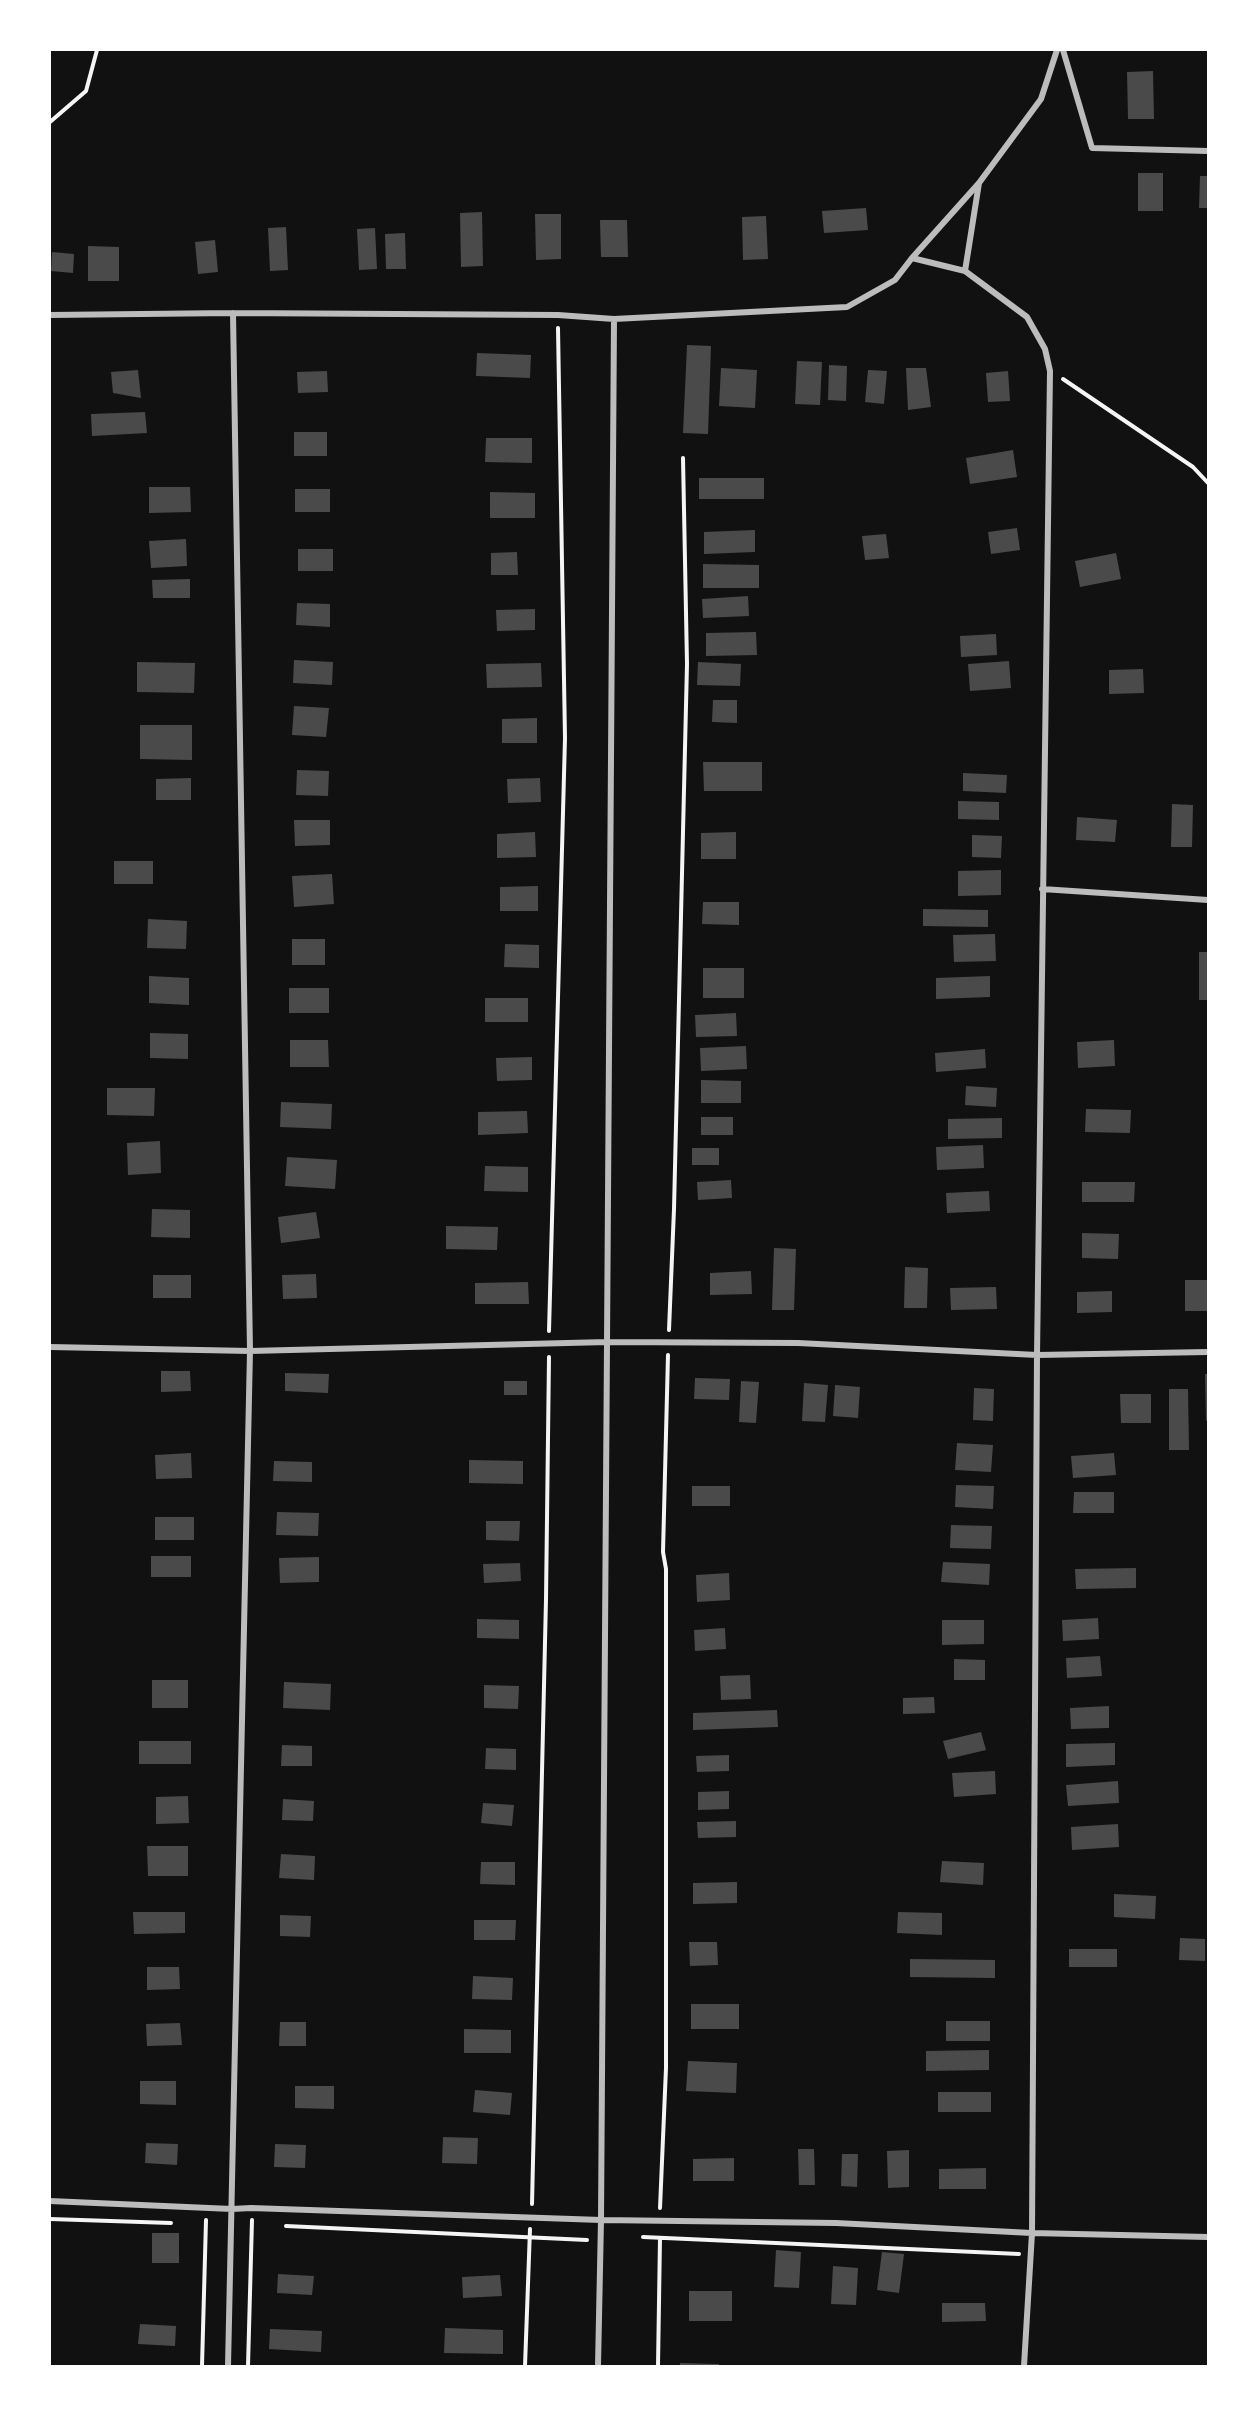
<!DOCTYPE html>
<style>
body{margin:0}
#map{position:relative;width:1258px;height:2416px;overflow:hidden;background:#111;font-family:Commissioner,sans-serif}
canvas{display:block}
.frame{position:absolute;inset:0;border:51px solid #fff;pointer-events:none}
</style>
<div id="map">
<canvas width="1258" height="2416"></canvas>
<div class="frame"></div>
</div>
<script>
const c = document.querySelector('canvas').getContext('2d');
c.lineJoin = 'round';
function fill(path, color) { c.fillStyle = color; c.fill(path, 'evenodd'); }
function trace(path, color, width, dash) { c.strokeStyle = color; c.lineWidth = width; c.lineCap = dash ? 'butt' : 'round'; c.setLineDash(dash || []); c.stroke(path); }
const building = new Path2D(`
 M1153,71L1154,119H1128L1127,72Z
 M1138,173H1163V211H1138Z
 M1200,176H1208V208H1199Z
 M866,208L868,230L824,233L822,211Z
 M482,212L483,266L461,267L460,213Z
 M535,214H561V259L536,260Z
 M766,216L768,259L743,260L742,217Z
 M600,220H627L628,257H601Z
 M286,227L288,270L270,271L268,228Z
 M375,228L377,269L359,270L357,229Z
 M405,233L406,269H386L385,234Z
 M215,240L218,272L198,274L195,242Z
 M88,246L119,247V281H88Z
 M52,252L74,254L73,273L51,271Z
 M687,345L711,346L708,434L683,433Z
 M477,353L531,355L530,378L476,376Z
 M797,361L822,362L820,405L795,404Z
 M829,365L847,366L846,401L828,400Z
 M721,368L757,370L755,408L719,406Z
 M906,368H926L931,407L908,410Z
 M138,370L141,398L113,393L111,372Z
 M868,370L887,371L884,404L865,402Z
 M327,371L328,392L298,393L297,372Z
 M1008,371L1010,401L988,402L986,373Z
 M145,412L147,433L92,436L91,414Z
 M294,432H327V456H294Z
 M486,438H532V463L485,462Z
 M1013,450L1017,477L970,484L966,458Z
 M699,478H764V499H699Z
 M149,487H190L191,512L149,513Z
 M295,489H330V512H295Z
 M490,492L535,493V518H490Z
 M1017,528L1020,550L991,554L988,532Z
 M755,530V552L704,554V532Z
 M886,534L889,558L865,560L862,536Z
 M186,539L187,566L151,568L149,541Z
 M298,549H333V571H298Z
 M517,552L518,575H491V553Z
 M1116,553L1121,579L1080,587L1075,561Z
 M703,564L759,565V588H703Z
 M190,579V598H153L152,580Z
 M748,596L749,616L703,618L702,599Z
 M297,603L330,604V627L296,625Z
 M535,609V630L497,631L496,610Z
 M756,632L757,655L706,656V633Z
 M996,634L997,655L961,657L960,636Z
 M294,660L333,662L332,685L293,683Z
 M1009,661L1011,688L970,691L968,664Z
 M137,662L195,663L194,693L137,692Z
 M698,662L741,664L740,686L697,685Z
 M541,663L542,687L487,688L486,664Z
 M1143,669L1144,693L1109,694V670Z
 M713,700H737V723L712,722Z
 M294,706L329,708L326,737L292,735Z
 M537,718V743H502V719Z
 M140,725H192V760L140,759Z
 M703,762H762V791H704Z
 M297,770L329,771L328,796L296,795Z
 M963,773L1007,775L1006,793L963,791Z
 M191,778V800H156V779Z
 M540,778L541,802L508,803L507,779Z
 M958,801L999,802V820L958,819Z
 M1172,804L1193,805L1192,847H1171Z
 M1077,817L1117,820L1115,842L1076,840Z
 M294,820H330V845L295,846Z
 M535,832L536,857L497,858V834Z
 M736,832V859H701V833Z
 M972,835L1002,836L1001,858L972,857Z
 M114,861H153V884H114Z
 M1001,870V895L958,896V871Z
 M332,874L334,904L294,907L292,876Z
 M538,886V911H500V887Z
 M703,902H739V925L702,924Z
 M923,909L988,910V927L923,926Z
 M148,919L187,921L186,949L147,948Z
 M995,934L996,961L954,962L953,935Z
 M292,939H325V965H292Z
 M505,944L539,945V968L504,967Z
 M1199,952H1208V1000H1199Z
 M703,968H744V998H703Z
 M149,976L189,978V1005L149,1003Z
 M990,976V997L936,999V978Z
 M289,988H329V1013H289Z
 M485,998H528V1022H485Z
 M736,1013L737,1036L696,1037L695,1015Z
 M150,1033L188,1034V1059L150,1058Z
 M290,1040H328L329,1067H290Z
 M1114,1040L1115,1066L1078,1068L1077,1042Z
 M746,1046L747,1069L701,1071L700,1048Z
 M985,1049L986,1068L936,1072L935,1053Z
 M532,1057V1080L497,1081L496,1058Z
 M701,1080L741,1081V1103H701Z
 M966,1086L997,1088L996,1107L965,1105Z
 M107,1088H155L154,1116L107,1115Z
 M281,1102L332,1104L331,1129L280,1127Z
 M1086,1109L1131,1110L1130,1133L1085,1132Z
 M527,1111L528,1133L478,1135V1112Z
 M701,1117H733V1135H701Z
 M1002,1118V1138L948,1139V1119Z
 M160,1141L161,1173L128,1175L127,1143Z
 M983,1145L984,1168L937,1170L936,1147Z
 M692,1148H719V1165H692Z
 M287,1157L337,1160L335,1189L285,1186Z
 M485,1166L528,1167V1192L484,1191Z
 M731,1180L732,1198L698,1200L697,1182Z
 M1082,1182H1135L1134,1202H1082Z
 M989,1191L990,1211L947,1213L946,1193Z
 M152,1209L190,1210V1238L151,1237Z
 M316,1212L320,1238L281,1243L278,1217Z
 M446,1226L498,1227L497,1250L446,1249Z
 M1082,1233L1119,1234L1118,1259L1082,1258Z
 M774,1248L796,1249L794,1310H772Z
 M905,1267L928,1268L927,1308H904Z
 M751,1271L752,1294L710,1295V1273Z
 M316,1274L317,1298L283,1299L282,1275Z
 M153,1275H191V1298H153Z
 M1185,1280H1208V1311H1185Z
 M528,1282L529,1304H475V1283Z
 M996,1287L997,1309L951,1310L950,1288Z
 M1112,1291V1312L1077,1313V1292Z
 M161,1371H190L191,1391L161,1392Z
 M285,1373L329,1374L328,1393L285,1391Z
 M1205,1374H1208V1420L1206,1421Z
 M695,1378L730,1379L729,1400L694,1399Z
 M504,1381H527V1395H504Z
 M741,1381L759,1382L756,1423L739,1422Z
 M804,1383L828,1385L825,1422L802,1421Z
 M835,1385L860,1387L858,1418L833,1416Z
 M974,1388L994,1389L993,1421L973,1420Z
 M1169,1389H1188L1189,1450H1169Z
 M1120,1394H1151V1423H1121Z
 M957,1443L993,1445L991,1472L955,1470Z
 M191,1453L192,1478L156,1479L155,1455Z
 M1114,1453L1116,1475L1073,1478L1071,1456Z
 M469,1460L523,1461V1484L469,1483Z
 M274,1461L312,1462V1482L273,1481Z
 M956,1485L994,1486L993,1509L955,1507Z
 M692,1486H730V1506H692Z
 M1074,1492H1114V1513H1073Z
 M277,1512L319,1513L318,1536L276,1535Z
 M155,1517H194V1540H155Z
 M486,1521H520L519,1541L486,1540Z
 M951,1525L992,1526L991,1549L950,1548Z
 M151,1556H191V1577H151Z
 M319,1557V1582L280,1583L279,1558Z
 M943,1562L990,1564L989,1585L941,1582Z
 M520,1563L521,1581L484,1583L483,1564Z
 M1136,1568V1588L1076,1589L1075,1569Z
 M729,1573L730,1600L697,1602L696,1575Z
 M1098,1618L1099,1639L1063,1641L1062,1620Z
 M477,1619L519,1620V1639L477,1638Z
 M942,1620H984V1644L942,1645Z
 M725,1628L726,1649L695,1651L694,1630Z
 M1100,1656L1102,1676L1067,1678L1066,1658Z
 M954,1659L985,1660V1680H954Z
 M750,1675L751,1699L721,1700L720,1676Z
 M152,1680H188V1708H152Z
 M284,1682L331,1684L330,1710L283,1708Z
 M484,1685L519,1686L518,1709L484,1708Z
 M934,1697L935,1713L903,1714V1698Z
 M1109,1706V1728L1071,1729L1070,1708Z
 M777,1710L778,1727L693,1730V1713Z
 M981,1732L986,1750L948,1759L943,1741Z
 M139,1741H191V1764H139Z
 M1115,1743V1765L1066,1767V1744Z
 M282,1745L312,1746V1766H281Z
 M486,1748L516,1749V1770L485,1769Z
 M729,1755V1771L697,1772L696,1756Z
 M995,1771L996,1794L954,1797L952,1773Z
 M1118,1781L1119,1803L1068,1806L1066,1785Z
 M729,1791V1809L698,1810V1792Z
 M188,1796L189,1823L156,1824V1797Z
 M283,1799L314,1801L313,1821L282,1820Z
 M483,1803L514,1805L512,1826L481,1823Z
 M736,1821V1837L698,1838L697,1822Z
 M1118,1824L1119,1847L1072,1850L1071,1827Z
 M147,1846H188V1876H148Z
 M281,1854L315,1856L314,1880L279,1878Z
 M942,1861L984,1863L983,1885L940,1882Z
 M481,1862H515V1885L480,1884Z
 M737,1882V1903L693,1904V1883Z
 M1114,1894L1156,1896L1155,1919L1114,1917Z
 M133,1912H185V1933L134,1934Z
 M898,1912L942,1913V1935L897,1933Z
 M280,1915L311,1916L310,1937L280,1936Z
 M474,1920H516L515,1940H474Z
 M1180,1938L1205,1939V1961L1179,1960Z
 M689,1942H717L718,1965L690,1966Z
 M1069,1949H1117V1967H1069Z
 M910,1959L995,1960V1978L910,1977Z
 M147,1967H179L180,1989L147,1990Z
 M473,1976L513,1978L512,2000L472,1999Z
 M691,2004H739V2029H691Z
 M946,2021H990V2041H946Z
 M280,2022H306V2046H279Z
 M180,2023L182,2045L147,2046L146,2024Z
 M464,2029L511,2030V2053H464Z
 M989,2050V2070L926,2071V2051Z
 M688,2061L737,2063L736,2093L686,2091Z
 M140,2081H176V2105L140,2104Z
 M295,2086H334V2109L295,2108Z
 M475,2090L512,2093L510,2115L473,2112Z
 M938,2092H991V2112H938Z
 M443,2137L478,2138L477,2164L442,2163Z
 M146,2143L178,2144L177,2165L145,2163Z
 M275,2144L306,2145L305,2168L274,2167Z
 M798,2149H814L815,2185H799Z
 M909,2150V2187L888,2188L887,2151Z
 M842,2154H858L857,2187L841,2186Z
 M734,2158V2181H693V2159Z
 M986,2168V2189H939V2169Z
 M152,2233H179V2263H152Z
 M776,2250L801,2252L799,2288L774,2287Z
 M882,2252L904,2254L899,2293L877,2290Z
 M833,2266L858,2268L856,2305L831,2304Z
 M278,2274L314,2276L312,2295L277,2293Z
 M500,2275L502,2296L463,2298L462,2277Z
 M689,2291H732V2321H689Z
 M942,2303H985L986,2321L942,2322Z
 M140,2324L176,2326L175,2346L138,2344Z
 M445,2328L503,2330V2354L444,2353Z
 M270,2329L322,2331L321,2352L269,2349Z
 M680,2363L719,2364V2366H680Z`);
const path = new Path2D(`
 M50,122L86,91L97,50
 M1063,379L1193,467L1208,483
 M669,1330L674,1209L687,664L683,458
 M549,1331L565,738L558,328
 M532,2204L546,1599L549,1357
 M660,2208L666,2068V1569L663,1552L668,1355
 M50,2219L171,2223
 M286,2226L587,2240
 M643,2237L1019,2254
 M202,2366L206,2220
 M248,2366L252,2220
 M525,2366L530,2229
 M658,2366L660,2238`);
const minor = new Path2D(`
 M1063,50L1092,148L1208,151
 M965,271L979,183
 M50,315L233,313L558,315L614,319
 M1042,889L1208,900
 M50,1347L250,1351L607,1342L798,1343L1037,1355L1208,1352
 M50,2201L232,2209L251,2208L601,2220L836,2223L1032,2233L1208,2237
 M228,2366L250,1351L233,313
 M598,2366L601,2220L614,319L847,307L895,280L912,258
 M1024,2366L1032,2233L1037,1355L1050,371L1045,349L1027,317L965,271L912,258L979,183L1041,99L1057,50`);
fill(building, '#4a4a4a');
trace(path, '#f5f5f5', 4);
trace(minor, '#bcbcbc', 6);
</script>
